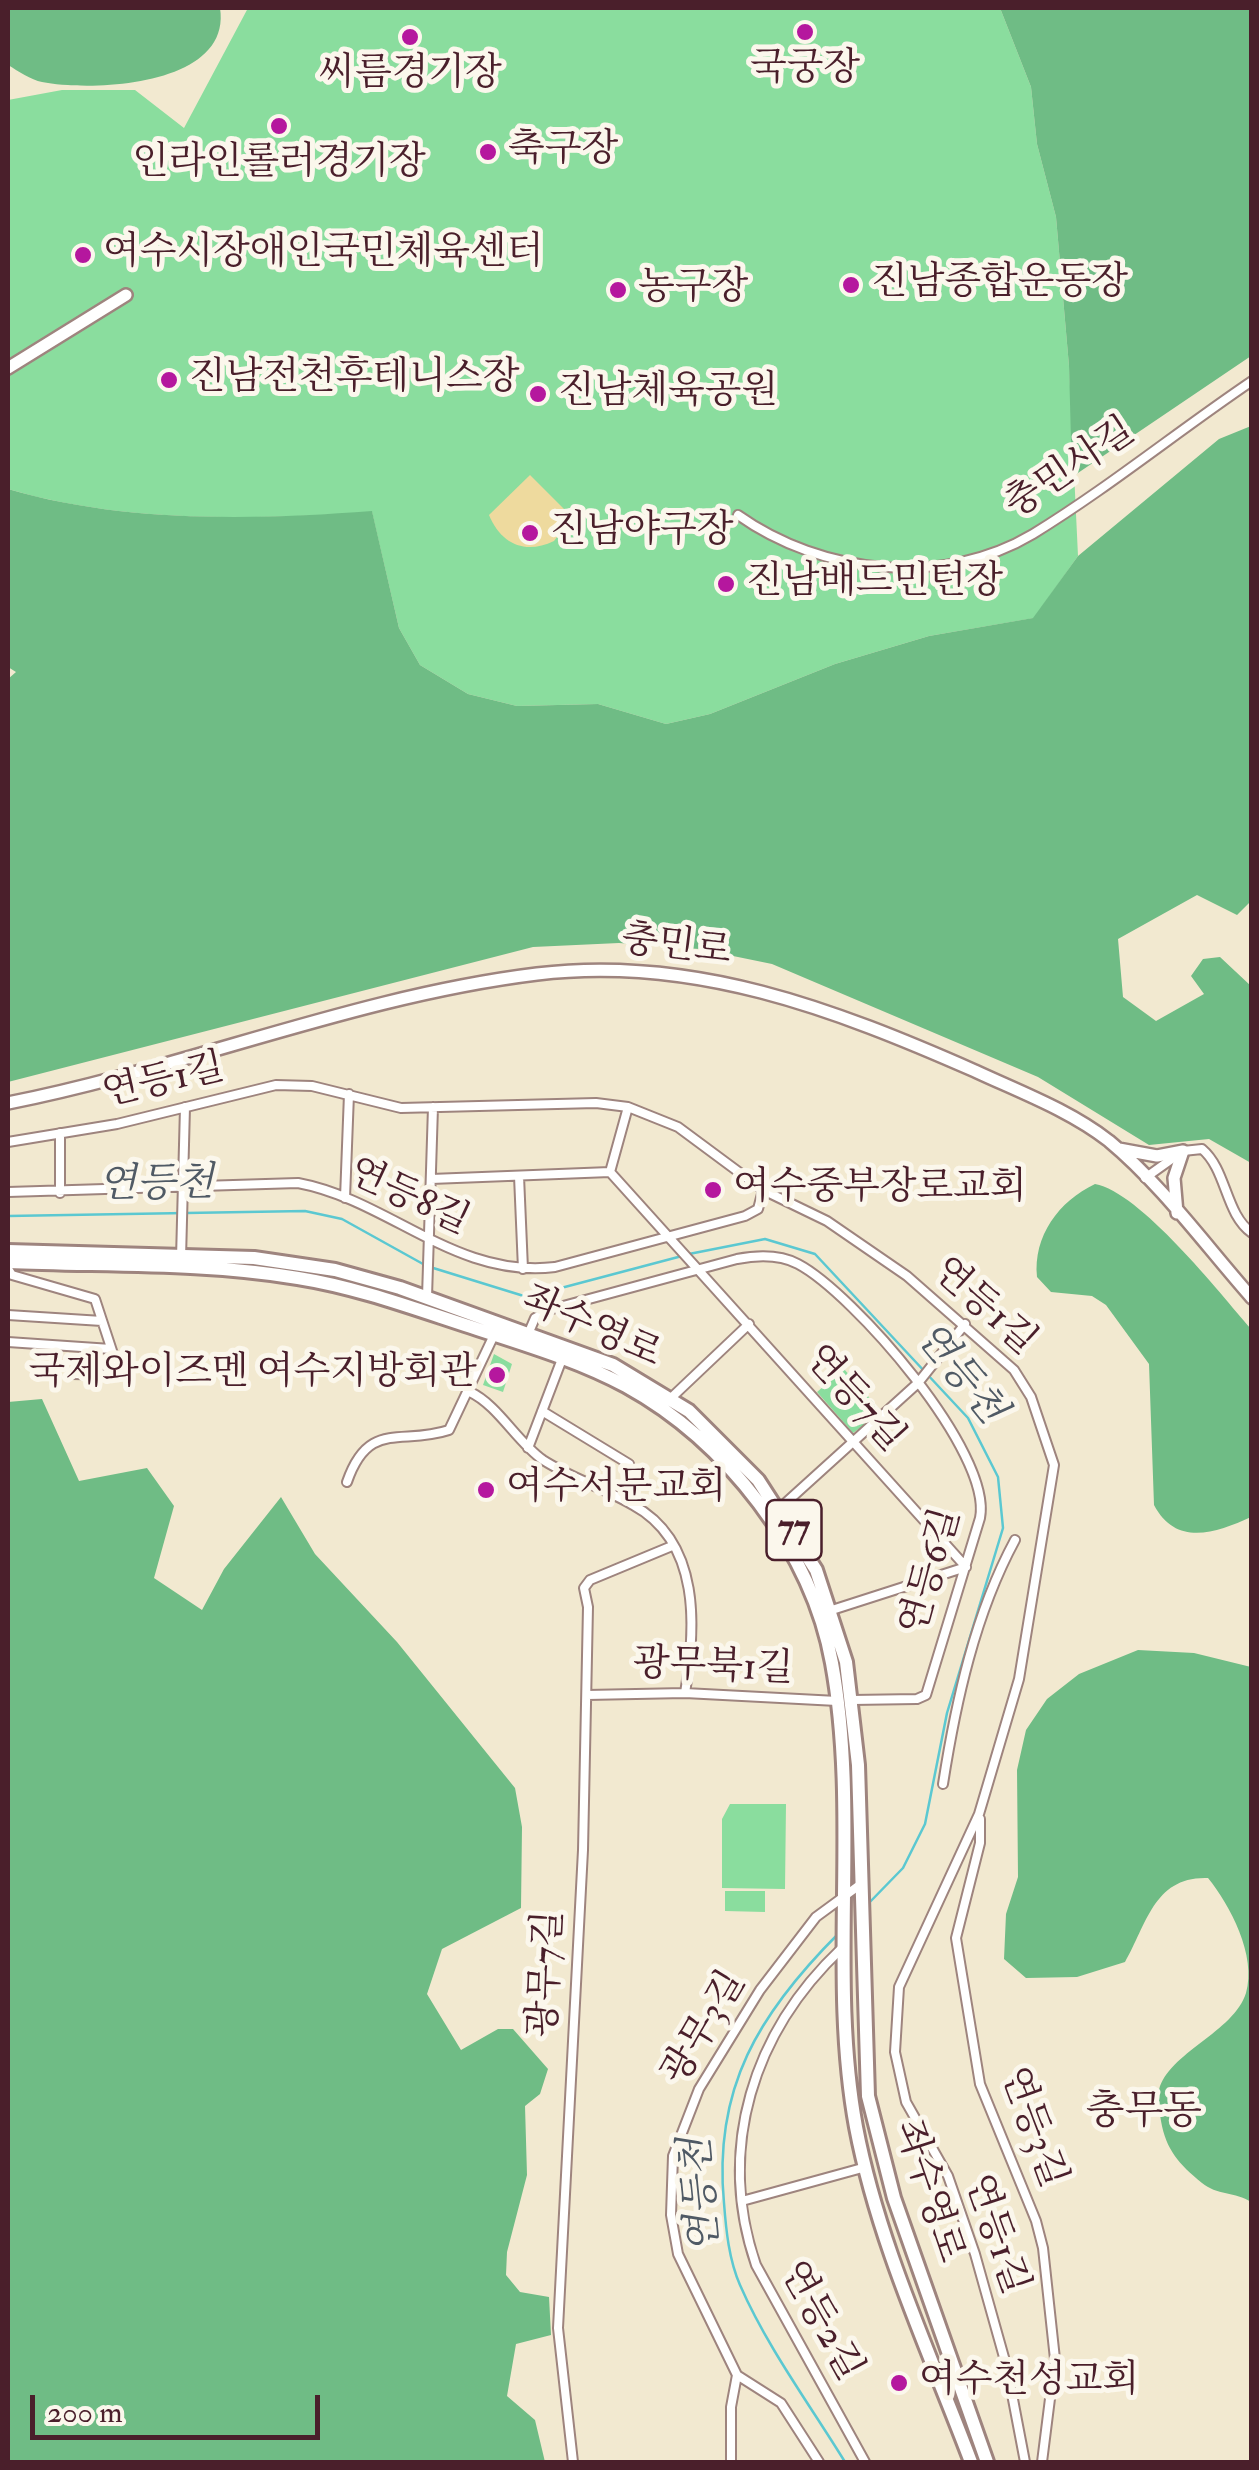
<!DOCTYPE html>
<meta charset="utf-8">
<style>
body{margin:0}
#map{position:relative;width:1259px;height:2470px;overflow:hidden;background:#f2e9d0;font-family:"IM FELL Double Pica",serif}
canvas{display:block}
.frame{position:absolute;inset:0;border:10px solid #4a1f2b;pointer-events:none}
.scale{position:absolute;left:30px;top:2395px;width:290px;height:45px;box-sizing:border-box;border:5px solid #4a1f2b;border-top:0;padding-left:12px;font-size:30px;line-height:35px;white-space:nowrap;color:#4a1f2b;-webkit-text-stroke:8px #fbf7ec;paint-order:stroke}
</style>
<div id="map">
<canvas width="1259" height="2470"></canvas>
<div class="frame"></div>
<div class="scale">200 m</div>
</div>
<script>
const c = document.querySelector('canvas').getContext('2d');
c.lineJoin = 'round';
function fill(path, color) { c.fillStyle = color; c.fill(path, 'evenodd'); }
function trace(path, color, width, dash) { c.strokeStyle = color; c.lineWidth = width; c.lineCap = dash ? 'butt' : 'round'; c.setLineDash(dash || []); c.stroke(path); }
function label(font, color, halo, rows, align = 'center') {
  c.font = font + ' "IM FELL Double Pica","Noto Serif KR",serif'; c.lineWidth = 10; c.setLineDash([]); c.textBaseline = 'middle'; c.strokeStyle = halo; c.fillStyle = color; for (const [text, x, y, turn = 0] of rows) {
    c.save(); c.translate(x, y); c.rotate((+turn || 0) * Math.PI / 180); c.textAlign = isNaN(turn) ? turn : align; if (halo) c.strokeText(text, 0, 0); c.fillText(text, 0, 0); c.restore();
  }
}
const green = new Path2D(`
 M248,8H1000L1031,87L1037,144L1056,217L1069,366L1078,556L1034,618L929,636L835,664L710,714L666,724L598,704L517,706L468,694L420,665L399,628L372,512C254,520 122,523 8,489V100L62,90H135L184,128Z
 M494,1354L512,1364L503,1392L483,1385Z
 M844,1369L882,1412L853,1433L817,1392Z
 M730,1804H786L785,1889L722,1888V1819Z
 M725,1891H765V1912L725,1911Z`);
const forest = new Path2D(`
 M8,8H220C232,86 93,92 42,82C31,80 18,71 8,65Z
 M1000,8H1251V356L1072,477L1069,366L1056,217L1037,144L1031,87Z
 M1251,426V901L1237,915L1197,895L1118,939L1123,997L1156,1021L1204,994L1191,976L1203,959L1220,957L1251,986V1163L1209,1139L1149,1145L1038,1077L772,964L699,949L619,943L533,947L8,1082V679L16,672L8,667V489C123,523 254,520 372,511L399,628L420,665L468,694L517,706L598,704L666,724L710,714L835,664L929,636L1033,618L1078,556L1219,439Z
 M1095,1184C1140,1192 1219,1292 1251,1329V1517C1216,1533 1176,1547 1154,1505L1149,1364L1106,1305L1092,1296L1051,1292L1037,1277C1033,1236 1059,1201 1095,1184Z
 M42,1399L79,1481L147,1468L174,1506L154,1578L202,1610L224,1569L281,1497L315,1554L397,1642L515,1788L522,1827L521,1908L442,1949L427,1994L461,2050L498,2029H513L548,2069L540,2094L525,2106L527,2175L507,2252L506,2275L520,2292L549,2297L551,2335L516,2344L507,2396L535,2420L545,2462H8V1402Z
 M1138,1650L1194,1653L1251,1667V2202C1236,2192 1216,2195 1202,2183C1179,2164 1166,2150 1161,2121C1160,2113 1157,2099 1159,2090C1168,2053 1234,2032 1246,1993C1257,1956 1230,1905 1208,1878C1154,1876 1147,1924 1125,1962L1077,1977L1026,1978L1004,1959L1006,1914L1018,1877L1017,1770L1026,1730L1047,1699L1079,1674Z`);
const sand = new Path2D(`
 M530,475L572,517L554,541C525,555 501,544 489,515Z`);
const stream = new Path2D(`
 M8,1216L305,1211L342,1219L423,1264
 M689,1254L765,1239L815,1254L968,1418L998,1477L1003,1528L947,1713L925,1824L903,1868L866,1906
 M430,1267L527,1297L682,1256
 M839,1933C759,2013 713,2088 724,2203C726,2230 729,2260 740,2285C767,2347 810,2405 845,2462`);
const street = new Path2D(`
 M738,515C821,574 943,588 1033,534C1108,488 1178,431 1252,381
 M60,1133V1193
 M8,1142L117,1124L276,1085L312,1086L401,1108L596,1103L628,1107L678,1127L763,1190L827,1221L907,1276L1014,1370L1031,1397L1054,1465L1019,1679L979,1814L899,1987L895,2052L906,2102L948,2176L975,2254L1007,2368L1025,2462
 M610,1172L628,1107
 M519,1176L523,1269
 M1145,1178L1183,1151L1202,1149C1227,1170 1225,1214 1252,1233
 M431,1179L610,1172L966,1567
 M8,1192L298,1183C389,1200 456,1279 555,1267L745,1216L758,1209L763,1190
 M345,1198L349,1094
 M181,1258L185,1107
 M8,1269L12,1275L95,1299L120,1375L72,1374
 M427,1297L433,1107
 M8,1315L102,1321
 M529,1332L535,1318L552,1309L737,1259C758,1255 779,1254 798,1264C853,1293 993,1453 980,1518L926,1695L917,1699L852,1700
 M8,1342L111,1349
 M470,1392C498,1405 517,1442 543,1460C571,1478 604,1488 633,1505C701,1542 696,1628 685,1693
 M671,1398L749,1324
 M542,1411L629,1464
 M528,1448L562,1359
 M347,1482C369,1419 401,1446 449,1430L494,1335
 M780,1508L918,1383L965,1324
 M832,1610L966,1567
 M587,1695L685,1693L837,1701
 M943,1784C956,1701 975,1614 1015,1540
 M980,1819V1843L956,1938L980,2084L1036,2221L1043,2248L1055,2359L1042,2462
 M842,1948C753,2032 716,2148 756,2265L865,2462
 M742,2201L866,2167
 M737,2375L781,2403L819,2462
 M573,2462L558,2328L583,1850L588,1607L584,1588L590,1580L672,1546
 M731,2462V2407L737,2375L678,2254L671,2215L673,2156L699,2089L760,1990L816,1917L861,1884`);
const secondary = new Path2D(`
 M8,368L126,295
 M8,1103C185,1068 357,996 537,974C693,955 834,1009 975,1071C1020,1092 1069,1110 1109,1141C1162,1185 1206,1246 1252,1298
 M1119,1149L1157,1156L1183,1151
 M1177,1213L1174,1178L1183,1151`);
const primary = new Path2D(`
 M8,1251L254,1258L335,1270L400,1288L613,1365L689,1411L758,1480L816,1570L846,1662L858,1765L868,2096L894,2198L987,2462
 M8,1262C104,1266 203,1262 298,1278C355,1287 410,1307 465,1325C519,1343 576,1359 626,1386C726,1441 812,1551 832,1663C860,1815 828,1975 856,2127C878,2243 930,2353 971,2462`);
const markers = [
 [805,32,10,"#b5179e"],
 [410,37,10,"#b5179e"],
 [279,126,10,"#b5179e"],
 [488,152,10,"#b5179e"],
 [83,255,10,"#b5179e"],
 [851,285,10,"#b5179e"],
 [618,290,10,"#b5179e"],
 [169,380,10,"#b5179e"],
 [538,394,10,"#b5179e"],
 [530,533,10,"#b5179e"],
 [726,584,10,"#b5179e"],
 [713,1190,10,"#b5179e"],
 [497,1375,10,"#b5179e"],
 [486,1490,10,"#b5179e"],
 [899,2383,10,"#b5179e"]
];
const shields = [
 [794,1530,55]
];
const shieldNames = [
 ["77",794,1530]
];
const poiNames = [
 ["국궁장",805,71,"center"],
 ["씨름경기장",410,76,"center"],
 ["축구장",508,152],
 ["인라인롤러경기장",279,165,"center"],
 ["여수시장애인국민체육센터",103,255],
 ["진남종합운동장",871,285],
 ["농구장",638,290],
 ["진남전천후테니스장",189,380],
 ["진남체육공원",558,394],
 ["진남야구장",550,533],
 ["진남배드민턴장",746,584],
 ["여수중부장로교회",733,1190],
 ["국제와이즈멘 여수지방회관",477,1375,"right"],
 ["여수서문교회",506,1490],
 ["여수천성교회",919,2383]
];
const streetNames = [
 ["충민사길",1071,470,-34],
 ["충민로",676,948,7],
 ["연등1길",164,1083,-13],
 ["연등8길",408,1199,25],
 ["연등1길",983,1308,42],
 ["좌수영로",591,1329,24],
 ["연등7길",853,1400,48],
 ["연등6길",933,1572,-74],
 ["광무북1길",713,1669,2],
 ["광무7길",549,1974,-87],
 ["광무3길",706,2029,-59],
 ["연등3길",1031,2128,70],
 ["좌수영로",927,2192,72],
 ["연등1길",994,2235,71],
 ["연등2길",819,2322,61]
];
const waterNames = [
 ["연등천",156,1187,-1],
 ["연등천",958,1375,51],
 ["연등천",704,2195,-95]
];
const neighbourhoodNames = [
 ["충무동",1144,2114]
];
fill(green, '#8add9e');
fill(forest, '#6fbc85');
fill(sand, '#eeda9e');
trace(stream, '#5bc8d1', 2.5);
trace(street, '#9e847e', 12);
trace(secondary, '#9e847e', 16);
trace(primary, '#9e847e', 18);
trace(street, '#fff', 8);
trace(secondary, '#fff', 11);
trace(primary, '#fff', 12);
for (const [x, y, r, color] of markers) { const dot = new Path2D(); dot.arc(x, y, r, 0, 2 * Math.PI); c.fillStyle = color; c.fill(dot); trace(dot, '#fbf7ec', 4); }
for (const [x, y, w] of shields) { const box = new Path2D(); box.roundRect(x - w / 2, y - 30, w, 60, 8); c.fillStyle = '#fbf7ec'; c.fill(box); trace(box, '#4a1f2b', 2.5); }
label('bold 35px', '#4a1f2b', null, shieldNames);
label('38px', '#4a1f2b', '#fbf7ec', poiNames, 'left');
label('38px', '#4a1f2b', '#fbf7ec', streetNames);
label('italic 40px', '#505a65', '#fbf7ec', waterNames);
label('40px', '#4a1f2b', '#fbf7ec', neighbourhoodNames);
</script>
